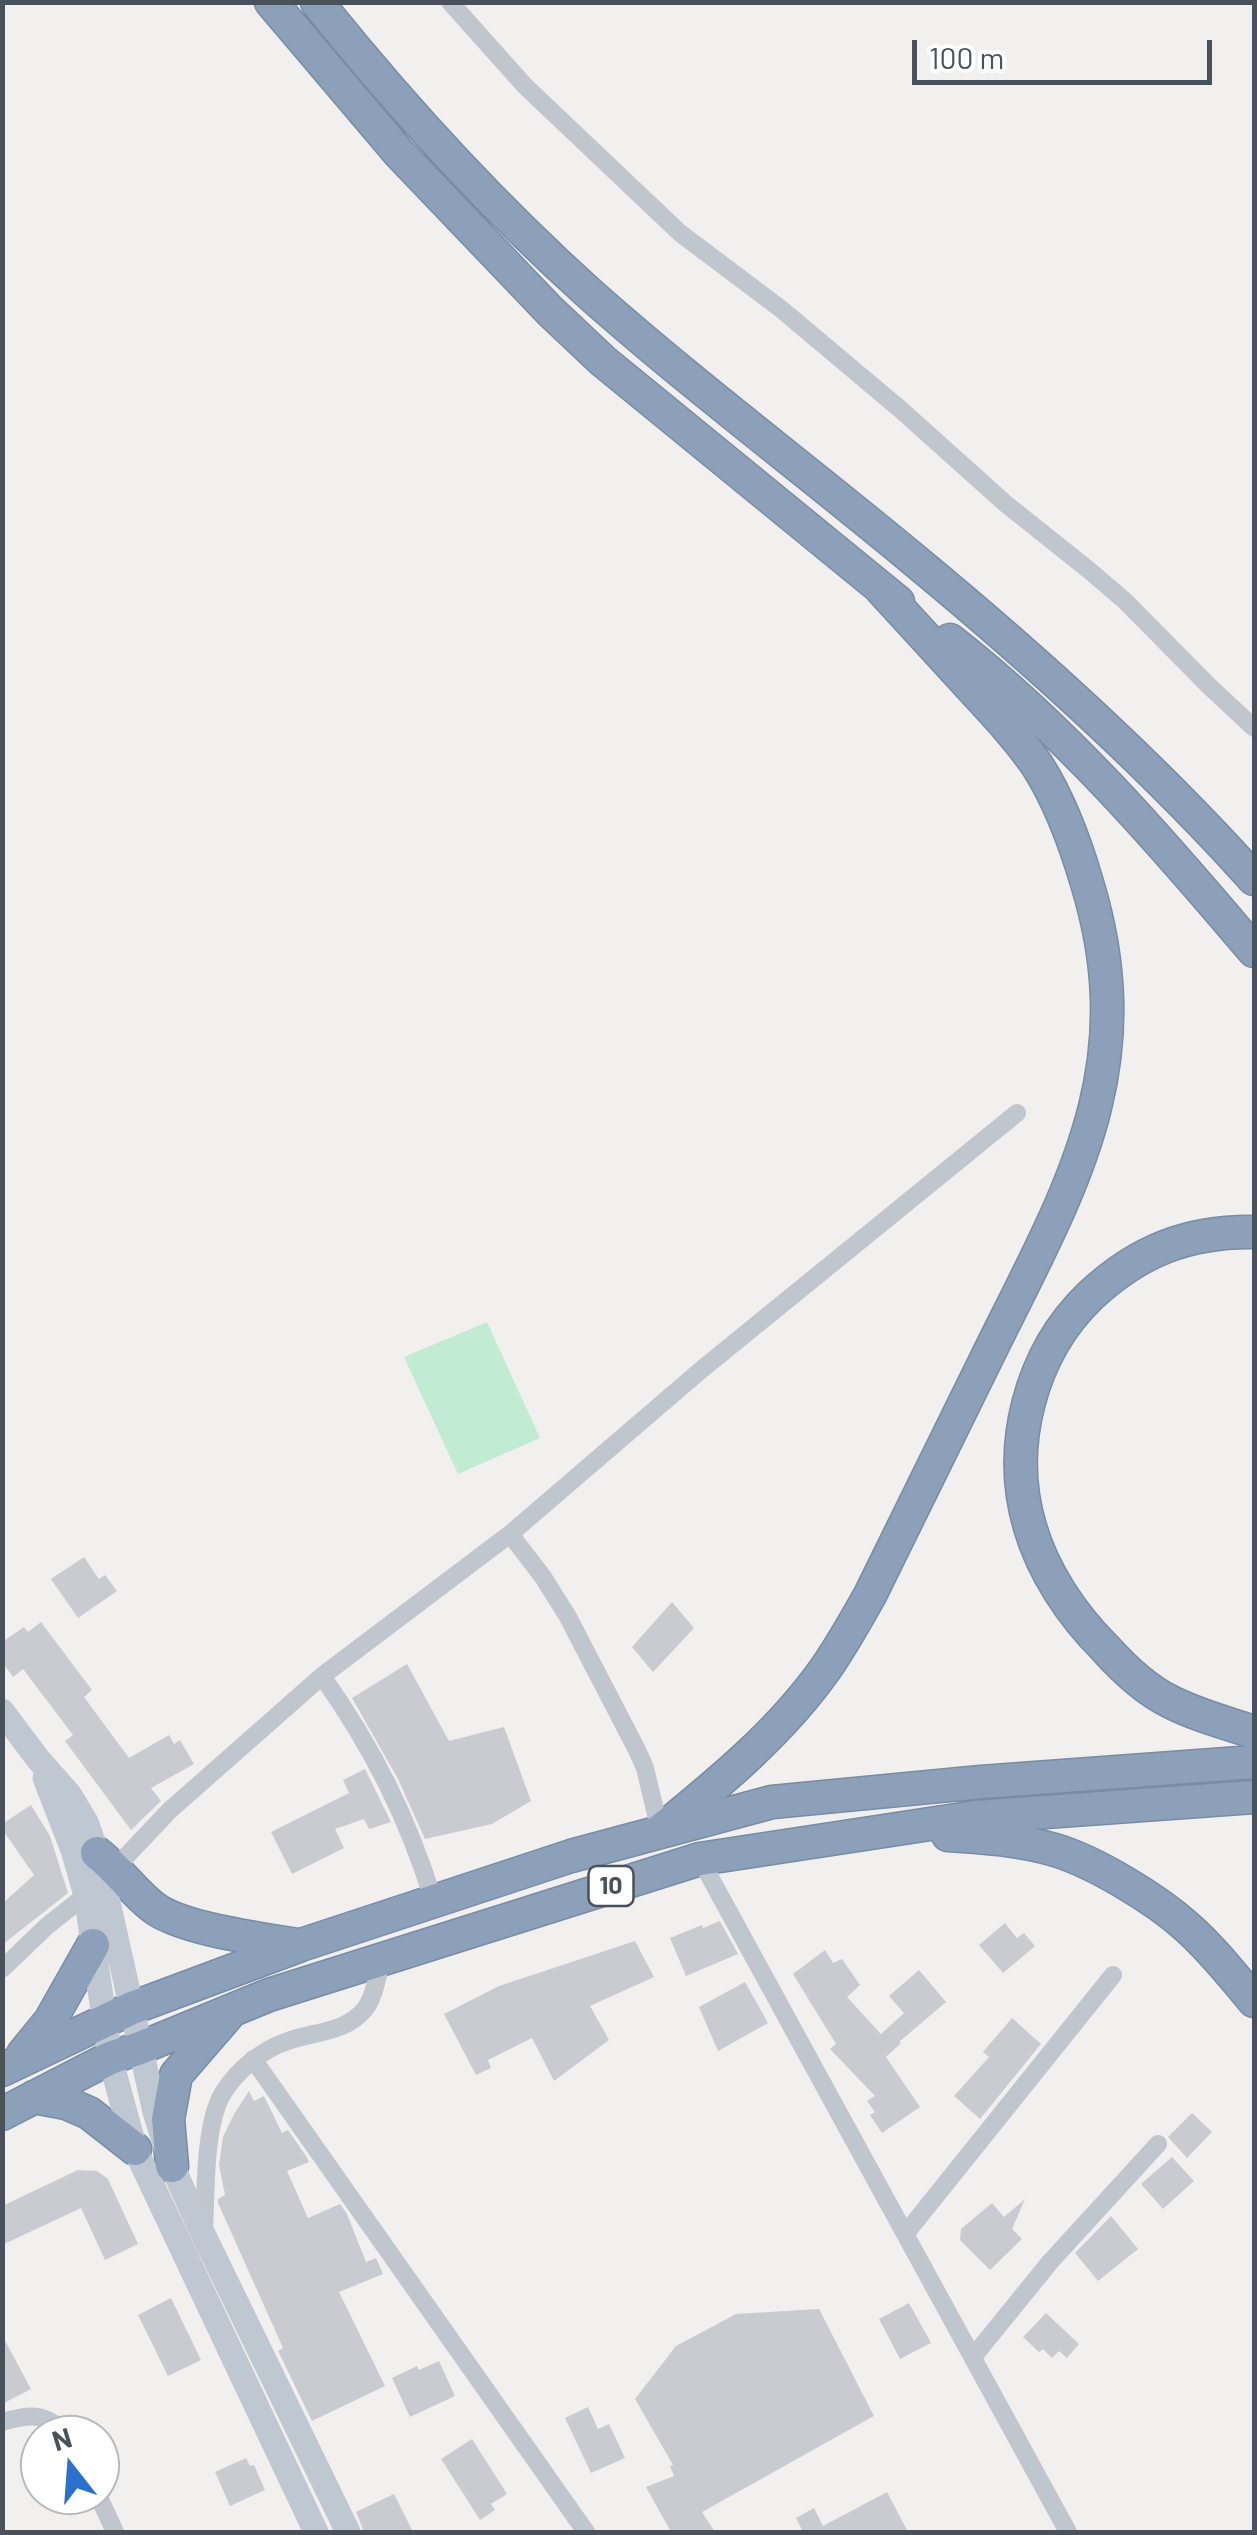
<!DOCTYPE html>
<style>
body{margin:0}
#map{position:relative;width:1257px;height:2535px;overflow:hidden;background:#f2efef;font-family:Barlow,sans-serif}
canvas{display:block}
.frame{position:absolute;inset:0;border:5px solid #49525b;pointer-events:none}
.north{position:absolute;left:20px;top:2415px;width:100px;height:100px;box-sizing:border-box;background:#fff;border:2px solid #b6babd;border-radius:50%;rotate:343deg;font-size:28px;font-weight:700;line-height:40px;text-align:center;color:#49525b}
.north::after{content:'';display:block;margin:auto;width:35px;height:45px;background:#2a70d1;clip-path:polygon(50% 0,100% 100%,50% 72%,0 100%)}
.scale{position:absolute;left:912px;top:40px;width:300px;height:45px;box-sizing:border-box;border:5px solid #49525b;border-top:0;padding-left:12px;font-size:30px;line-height:35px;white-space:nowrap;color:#49525b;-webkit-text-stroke:8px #fff;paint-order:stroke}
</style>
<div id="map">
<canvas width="1257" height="2535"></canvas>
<div class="frame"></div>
<div class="north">N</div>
<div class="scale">100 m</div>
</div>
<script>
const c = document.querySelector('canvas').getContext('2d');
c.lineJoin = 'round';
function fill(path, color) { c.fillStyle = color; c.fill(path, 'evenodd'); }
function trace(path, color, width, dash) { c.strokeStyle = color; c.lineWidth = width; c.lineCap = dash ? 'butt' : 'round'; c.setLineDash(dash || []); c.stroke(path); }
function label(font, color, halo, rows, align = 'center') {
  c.font = font + ' Barlow,sans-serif'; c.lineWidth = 10; c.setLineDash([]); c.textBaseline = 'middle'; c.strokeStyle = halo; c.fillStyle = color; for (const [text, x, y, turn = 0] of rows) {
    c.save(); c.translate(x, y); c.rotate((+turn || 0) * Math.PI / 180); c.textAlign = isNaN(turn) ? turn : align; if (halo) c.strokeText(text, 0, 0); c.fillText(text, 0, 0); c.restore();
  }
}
const green = new Path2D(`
 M487,1322L540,1438L458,1474L404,1357Z`);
const building = new Path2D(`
 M84,1557L99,1579L105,1575L117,1591L78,1618L51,1579Z
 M672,1602L694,1628L653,1672L632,1647Z
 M41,1622L92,1690L84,1697L129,1758L169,1735L174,1744L180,1740L194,1764L151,1788L161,1801L131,1830L65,1741L73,1735L23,1669L13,1677L2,1662V1642L24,1627L28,1632Z
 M407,1664L449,1741L504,1727L531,1801L492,1824L425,1839L398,1779L352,1698Z
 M365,1769L391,1822L369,1829L364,1819L335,1829L344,1848L292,1874L271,1832L349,1793L343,1780Z
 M31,1805L50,1836L68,1893L2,1945V1904L34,1875L2,1829V1824Z
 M720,1921L738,1954L686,1976L670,1938L702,1925L703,1928Z
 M1005,1923L1017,1938L1024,1933L1035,1946L1003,1973L979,1945Z
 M635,1941L654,1977L590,2006L609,2040L554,2081L532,2038L488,2060L491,2068L476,2075L444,2014L499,1986Z
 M825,1950L833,1963L842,1959L860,1985L847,1997L881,2034L904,2013L889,1996L919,1970L946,2002L899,2042L901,2043L886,2057L920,2107L882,2133L870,2115L875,2112L867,2101L875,2096L830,2049L836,2044L793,1974Z
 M745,1982L768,2023L718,2051L699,2007Z
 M1012,2018L1041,2044L980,2119L954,2096L989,2057L983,2052Z
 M249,2091L254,2101L264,2096L282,2133L288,2130L306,2156L309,2162L287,2171L308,2218L340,2204L347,2214L366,2262L376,2258L383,2274L339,2292L385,2386L312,2421L278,2351L283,2348L218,2203V2199L225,2195L219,2165L223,2137L234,2114Z
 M1192,2113L1212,2132L1187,2158L1168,2137Z
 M1172,2157L1194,2181L1163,2209L1141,2184Z
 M78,2170L97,2171L108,2179L138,2244L105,2260L81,2208L2,2245V2206Z
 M1025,2199L1012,2229L1022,2239L990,2270L960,2240L961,2229L992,2203L1004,2217Z
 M1111,2216L1138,2249L1098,2281L1075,2253Z
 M171,2298L201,2360L168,2376L138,2315Z
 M909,2303L931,2343L900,2359L879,2319Z
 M819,2309L874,2416L702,2512L715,2532H671L646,2487L674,2476L670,2466L673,2465L635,2399L676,2346L736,2314Z
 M1046,2313L1079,2344L1067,2358L1059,2351L1052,2358L1043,2349L1039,2352L1023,2337Z
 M2,2335L31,2389L2,2404Z
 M439,2361L455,2396L410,2417L392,2378L417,2366L419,2370Z
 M588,2407L598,2429L609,2424L625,2458L591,2473L565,2418Z
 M472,2439L507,2494L491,2504L495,2510L480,2520L441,2459Z
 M246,2458L250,2466L254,2465L265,2490L230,2506L215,2472Z
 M887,2492L908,2532H803L796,2518L814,2508L823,2526Z
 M394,2494L413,2532H364L356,2512Z`);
const street = new Path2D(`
 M450,2L525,86L680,233L781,309L900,409L1006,504L1090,571L1125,601L1209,686L1254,728
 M510,1534L543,1577L568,1617L637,1750L645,1768L660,1831
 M322,1676C374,1750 407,1816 434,1902
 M700,1859L1068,2532
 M116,1867L170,1810L322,1676L510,1534L701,1370L1017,1113
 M2,1969L47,1926L86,1895
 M253,2059L586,2532
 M204,2230C206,2193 204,2124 223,2093C237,2070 263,2049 288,2041C316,2031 345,2033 365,2009C375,1996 378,1973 382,1958
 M906,2233L1113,1975
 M973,2357L1050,2262L1158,2144
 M2,2422C30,2414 46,2412 66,2435
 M98,2495L115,2532`);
const secondary = new Path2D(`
 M2,1711L38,1759L69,1794L86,1822L97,1853L155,2112L172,2166L204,2236L348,2532
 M45,1778L73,1850L86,1895L110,2058L135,2149L316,2532`);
const highway = new Path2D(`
 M271,2L399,153L550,311L603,361L898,602
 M317,2C401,107 492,206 591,295C695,387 806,470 913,559C1033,658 1150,763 1254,879
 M950,640C1065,730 1160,840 1254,951
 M1254,1232C1188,1231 1138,1251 1090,1296C1030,1354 1006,1447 1030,1527C1043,1572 1072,1615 1105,1648C1123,1668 1145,1689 1169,1701C1196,1715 1226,1723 1254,1732
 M660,1831C720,1782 781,1732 826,1668C842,1645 856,1620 870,1595C911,1511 953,1427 994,1343C1073,1184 1143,1066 1087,883C1075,842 1060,801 1037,765C1017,736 992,710 968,684C939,652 910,621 881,589
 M948,1835C984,1837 1020,1840 1055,1850C1095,1862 1156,1899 1187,1927C1212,1949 1233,1976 1254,2001
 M97,1853C119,1870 133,1892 153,1907C181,1929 261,1939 297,1945
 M23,2054L50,2021L93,1945
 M2,2070L132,2008L301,1945L571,1856L772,1802L981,1782L1254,1762
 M34,2097L66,2103L89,2113L135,2149
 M2,2114L110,2058L140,2048L269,1995L700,1859L976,1817L1254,1797
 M172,2166L168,2119L176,2075L227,2016`);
const shields = [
 [611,1886,45]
];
const shieldNames = [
 ["10",611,1886]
];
fill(green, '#c2ebd3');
fill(building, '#cacbd1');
trace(highway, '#778ca5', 35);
trace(street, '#bfc6cd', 18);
trace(secondary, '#bfc7d1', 25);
trace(highway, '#8ca1b9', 32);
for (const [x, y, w] of shields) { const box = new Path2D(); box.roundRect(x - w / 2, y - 20, w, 40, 8); c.fillStyle = '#fff'; c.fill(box); trace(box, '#49525b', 2.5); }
label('bold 25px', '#49525b', null, shieldNames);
</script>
